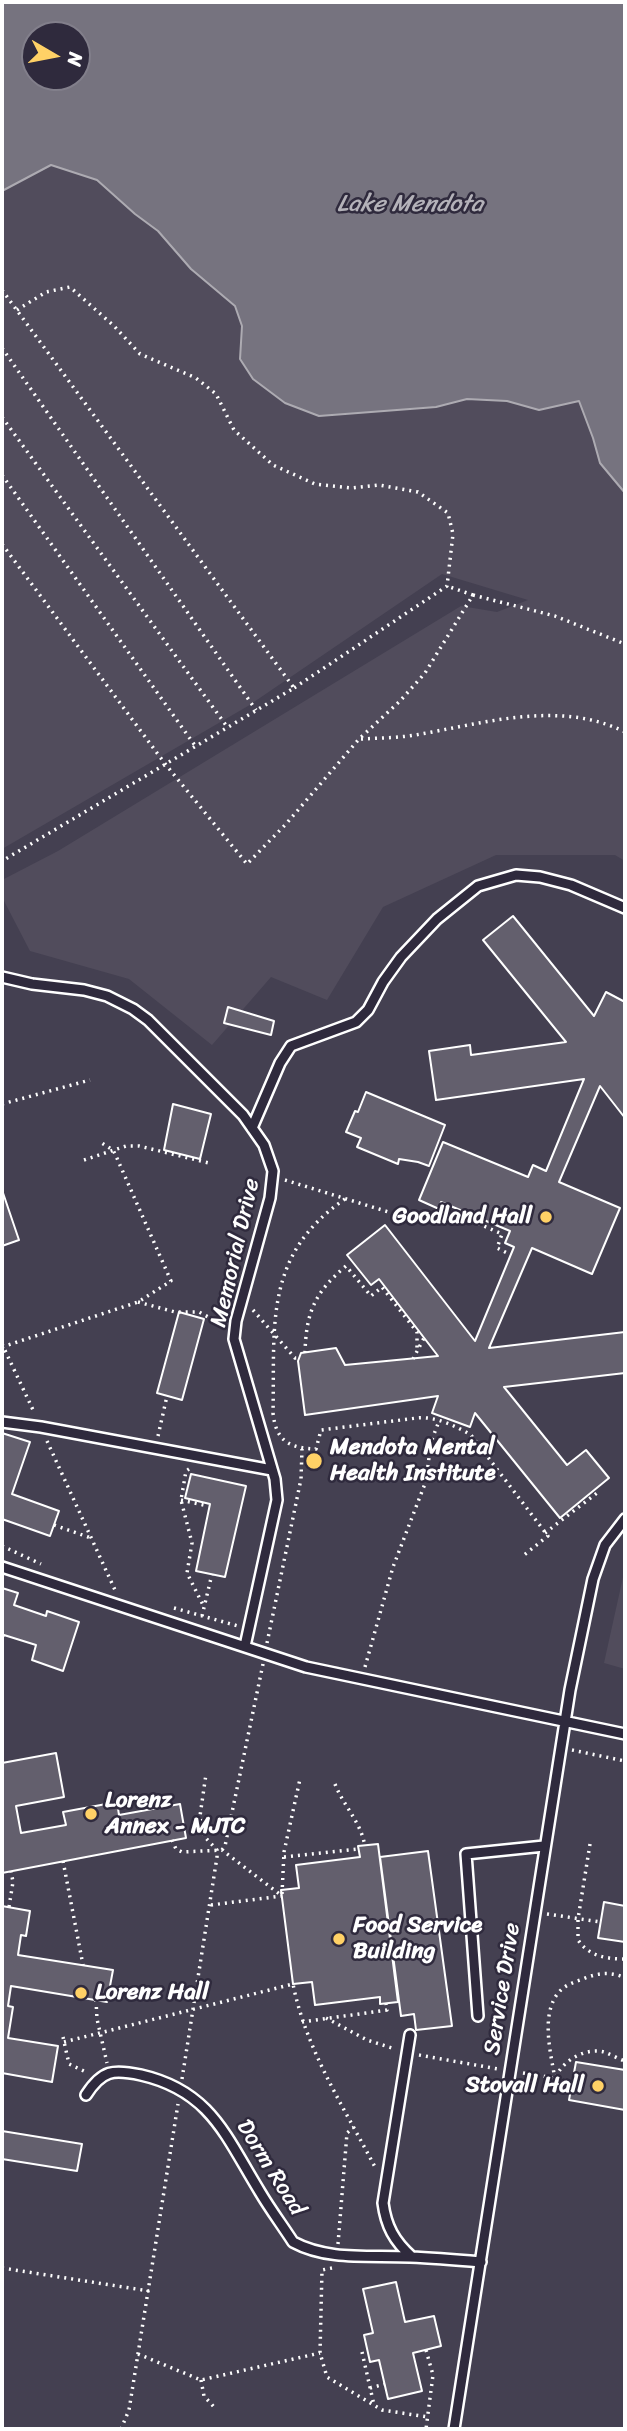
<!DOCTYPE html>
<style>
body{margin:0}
#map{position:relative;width:627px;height:2431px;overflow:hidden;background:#373345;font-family:Sriracha,sans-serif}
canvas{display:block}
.frame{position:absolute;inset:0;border:4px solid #fff;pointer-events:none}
.north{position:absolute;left:21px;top:21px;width:70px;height:70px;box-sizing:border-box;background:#2f2a3d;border:2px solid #827f8b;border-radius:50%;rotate:100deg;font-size:19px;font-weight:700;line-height:28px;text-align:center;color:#fff}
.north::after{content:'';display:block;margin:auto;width:24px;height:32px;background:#ffd166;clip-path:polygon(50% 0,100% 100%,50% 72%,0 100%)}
</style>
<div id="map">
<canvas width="627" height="2431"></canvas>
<div class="frame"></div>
<div class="north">N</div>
</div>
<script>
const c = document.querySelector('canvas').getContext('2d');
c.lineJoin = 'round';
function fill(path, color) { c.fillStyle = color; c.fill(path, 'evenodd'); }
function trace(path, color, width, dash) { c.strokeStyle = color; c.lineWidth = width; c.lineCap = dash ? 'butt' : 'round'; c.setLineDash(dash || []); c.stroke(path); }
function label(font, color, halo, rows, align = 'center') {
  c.font = font + ' Sriracha,sans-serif'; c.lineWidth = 5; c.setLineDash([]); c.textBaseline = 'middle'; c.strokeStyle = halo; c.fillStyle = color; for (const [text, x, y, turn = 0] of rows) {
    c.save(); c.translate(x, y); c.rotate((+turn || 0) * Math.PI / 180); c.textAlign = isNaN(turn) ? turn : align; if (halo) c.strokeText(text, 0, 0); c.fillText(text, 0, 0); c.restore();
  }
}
const built = new Path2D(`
 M2,191L600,463L625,493V2429H2Z`);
const green = new Path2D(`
 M51,165L97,180L135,214L158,231L191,269L235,306L242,326L240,359L319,416L436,407L467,399L507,401L539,410L579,401L593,438L600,463L625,493V861L615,855H496L383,907L327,1000L271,977L212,1045L129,979L30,951L2,897V880L58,851L461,606L497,612L528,600L442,574L248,706L2,849V191Z
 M625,1568V1669L604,1663Z`);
const water = new Path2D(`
 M2,2H625V493L600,463L593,438L579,401L539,410L507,401L467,399L436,407L319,416L285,403L253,379L240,359L242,326L235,306L191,269L158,231L135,214L97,180L51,165L2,191ZM35,35H77V77H35Z`);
const building = new Path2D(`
 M513,916L594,1016L606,992L625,1002V1118L600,1086L559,1182L620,1208L592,1274L532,1248L489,1348L625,1332V1373L504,1387L567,1465L586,1450L609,1478L560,1518L475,1413L470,1427L432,1413L438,1396L305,1415L298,1361L301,1353L336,1348L345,1365L438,1356L379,1279L371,1285L347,1255L385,1225L475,1341L514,1247L505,1243L510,1231L441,1202L439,1209L419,1200L443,1142L528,1177L533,1165L546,1171L584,1079L436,1100L429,1051L470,1045L471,1055L566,1042L483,940Z
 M228,1007L274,1021L271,1035L224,1023Z
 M366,1092L445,1125L429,1166L418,1162L399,1159L398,1164L357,1147L361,1138L346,1132L355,1111L358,1112Z
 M173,1104L211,1114L200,1159L164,1150Z
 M2,1190L19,1240L2,1246Z
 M179,1312L204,1319L182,1400L157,1393Z
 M2,1433L30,1442L12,1494L59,1511L50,1536L2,1519Z
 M191,1474L246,1486L225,1577L196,1571L210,1504L185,1498Z
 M2,1588L18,1593L14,1605L46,1616L47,1611L79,1622L63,1671L32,1660L36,1645L4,1635L2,1639Z
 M56,1753L64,1797L16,1806L21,1833L66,1825L63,1812L117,1802L119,1815L180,1804L186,1838L2,1873V1763Z
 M378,1844L398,2002L380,2004V1997L315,2005L312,1982L293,1984L281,1890L299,1888L296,1865L360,1857L358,1846Z
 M428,1851L452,2026L416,2030L414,2014L401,2016L380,1857Z
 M604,1902L625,1906V1942L598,1938Z
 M2,1906L30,1911L26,1936L21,1935L18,1955L113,1970L107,2002L11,1986L8,2006L13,2007L8,2038L58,2046L52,2082L2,2073Z
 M576,2062L625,2070V2110L569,2100Z
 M2,2131L82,2144L77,2171L2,2159Z
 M396,2282L405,2322L434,2316L441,2346L413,2353L422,2391L388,2399L379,2360L370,2362L364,2335L373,2333L363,2289Z`);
const path = new Path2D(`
 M2,290L294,688L2,861
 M17,310L46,292L70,287L114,326L140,354L196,378L216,394L234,430L273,465L315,484L352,488L379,485L418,492L448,513L453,534L447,586L294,688
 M2,348L256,710
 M2,417L228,728
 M2,475L196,747
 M2,544L166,765L247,864L286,824L359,739L400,701L425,673L473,595L447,586
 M473,595L555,616L625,644
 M361,739C379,738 397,738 415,735C482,724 559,699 625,732
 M2,1104L90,1080
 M84,1160L126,1146H139L209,1163
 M285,1180L395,1214L404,1224L416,1213L427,1216L452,1212L502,1234L497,1248L511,1255
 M345,1199C263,1255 275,1326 273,1413C276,1441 289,1448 316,1449L321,1430L417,1418C435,1416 456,1426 471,1435L548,1536L524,1555
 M138,1302L175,1312H199L223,1325
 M253,1310L295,1358H299
 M2,1344L34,1412
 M2,1347L138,1302L171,1281L116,1156L113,1150L100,1142
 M305,1353C306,1312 315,1292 346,1266L371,1296L382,1287L417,1332V1351
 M413,1359L424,1338
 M158,1436L167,1396
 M47,1441L115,1590
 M189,1469L186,1471L181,1500L192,1543L187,1573L204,1607
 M181,1500L208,1506
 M54,1525L91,1538
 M545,1533L597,1493L595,1490
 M2,1546L41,1564
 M174,1608L238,1626
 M202,1616L212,1574
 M267,1643L301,1479L302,1449
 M365,1667L393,1567L426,1481L431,1442L439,1421
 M572,1750L625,1761
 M335,1784C344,1807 360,1820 365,1846
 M172,1840L176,1849L182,1852L222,1850L282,1896
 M590,1844L578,1919V1940C589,1956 606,1959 625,1959
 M222,1850L225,1846L263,1664
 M284,1857L359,1849
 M63,1861L83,1965
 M282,1894L284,1852L300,1779
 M211,1905L282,1896
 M9,1907L13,1882L11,1871
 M547,1914L601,1922
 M96,2000L97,2019L107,2063
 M326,2018L367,2040L395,2049
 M302,2022L387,2010L386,2004
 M63,2037L69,2064L88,2073
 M64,2042L293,1984C306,2050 345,2109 376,2169
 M419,2055L498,2069
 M523,2073L573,2081
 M556,2077C562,2061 586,2047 604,2052C611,2054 618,2059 625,2061
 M182,2079L217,1857V1850L204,1836L200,1816L206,1774
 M555,2079C551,2054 540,2014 559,1992C565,1985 574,1982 583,1979C597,1973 611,1971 625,1978
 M338,2244L347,2133L354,2127
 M2,2268L149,2291
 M332,2268L322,2270L320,2353L327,2377L382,2410L428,2417
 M426,2350L433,2375L426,2429
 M362,2352L374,2405
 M138,2354L201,2380L320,2353
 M201,2380L204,2396L214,2407
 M370,2388L385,2384
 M121,2429L129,2410L178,2104`);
const lane = new Path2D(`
 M2,977L32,984L84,990L107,996L133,1009L148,1020L243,1115L264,1145L273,1171L270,1198L236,1321L234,1339L275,1479L277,1500L245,1646
 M252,1128L280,1063L291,1046L356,1022L368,1010L383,982L401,957L437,919L478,886L516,875L540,877L571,885L625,908
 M2,1422L41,1427L272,1470
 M2,1567L306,1667L625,1734
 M478,2016L466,1854L544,1846
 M410,2035L383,2203C386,2226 394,2241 412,2257
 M86,2095C102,2070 113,2069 141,2075C211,2091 226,2137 260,2192C270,2209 282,2225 293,2242C328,2261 370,2255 410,2257C434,2258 458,2260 481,2262
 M454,2429L570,1690L593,1579L605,1545L625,1519`);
const markers = [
 [546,1217,7,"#ffd166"],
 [314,1461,9,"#ffd166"],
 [91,1814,7,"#ffd166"],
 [339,1939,7,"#ffd166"],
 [81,1993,7,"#ffd166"],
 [598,2086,7,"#ffd166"]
];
const poiNames = [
 ["Goodland Hall",532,1217,"right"],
 ["Mendota Mental",330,1448],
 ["Health Institute",330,1474],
 ["Lorenz",105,1801],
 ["Annex - MJTC",105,1827],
 ["Food Service",353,1926],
 ["Building",353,1952],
 ["Lorenz Hall",95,1993],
 ["Stovall Hall",584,2086,"right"]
];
const streetNames = [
 ["Memorial Drive",236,1253,-77],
 ["Service Drive",503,1989,-81],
 ["Dorm Road",270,2168,58]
];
const waterNames = [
 ["Lake Mendota",410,205]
];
fill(built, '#444051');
fill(green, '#514c5c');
fill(water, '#76737f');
trace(water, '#adabb2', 2);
fill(building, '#635f6d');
trace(building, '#fff', 2);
trace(lane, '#fff', 14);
trace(path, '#fff', 3.5, [2, 5]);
trace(lane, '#2f2a3d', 9);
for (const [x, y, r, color] of markers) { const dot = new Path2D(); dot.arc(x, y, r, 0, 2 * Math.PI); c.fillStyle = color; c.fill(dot); trace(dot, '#2f2a3d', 2.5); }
label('bold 23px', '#fff', '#2f2a3d', poiNames, 'left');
label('23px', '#fff', '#2f2a3d', streetNames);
label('italic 24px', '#b4b2b9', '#2f2a3d', waterNames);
</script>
